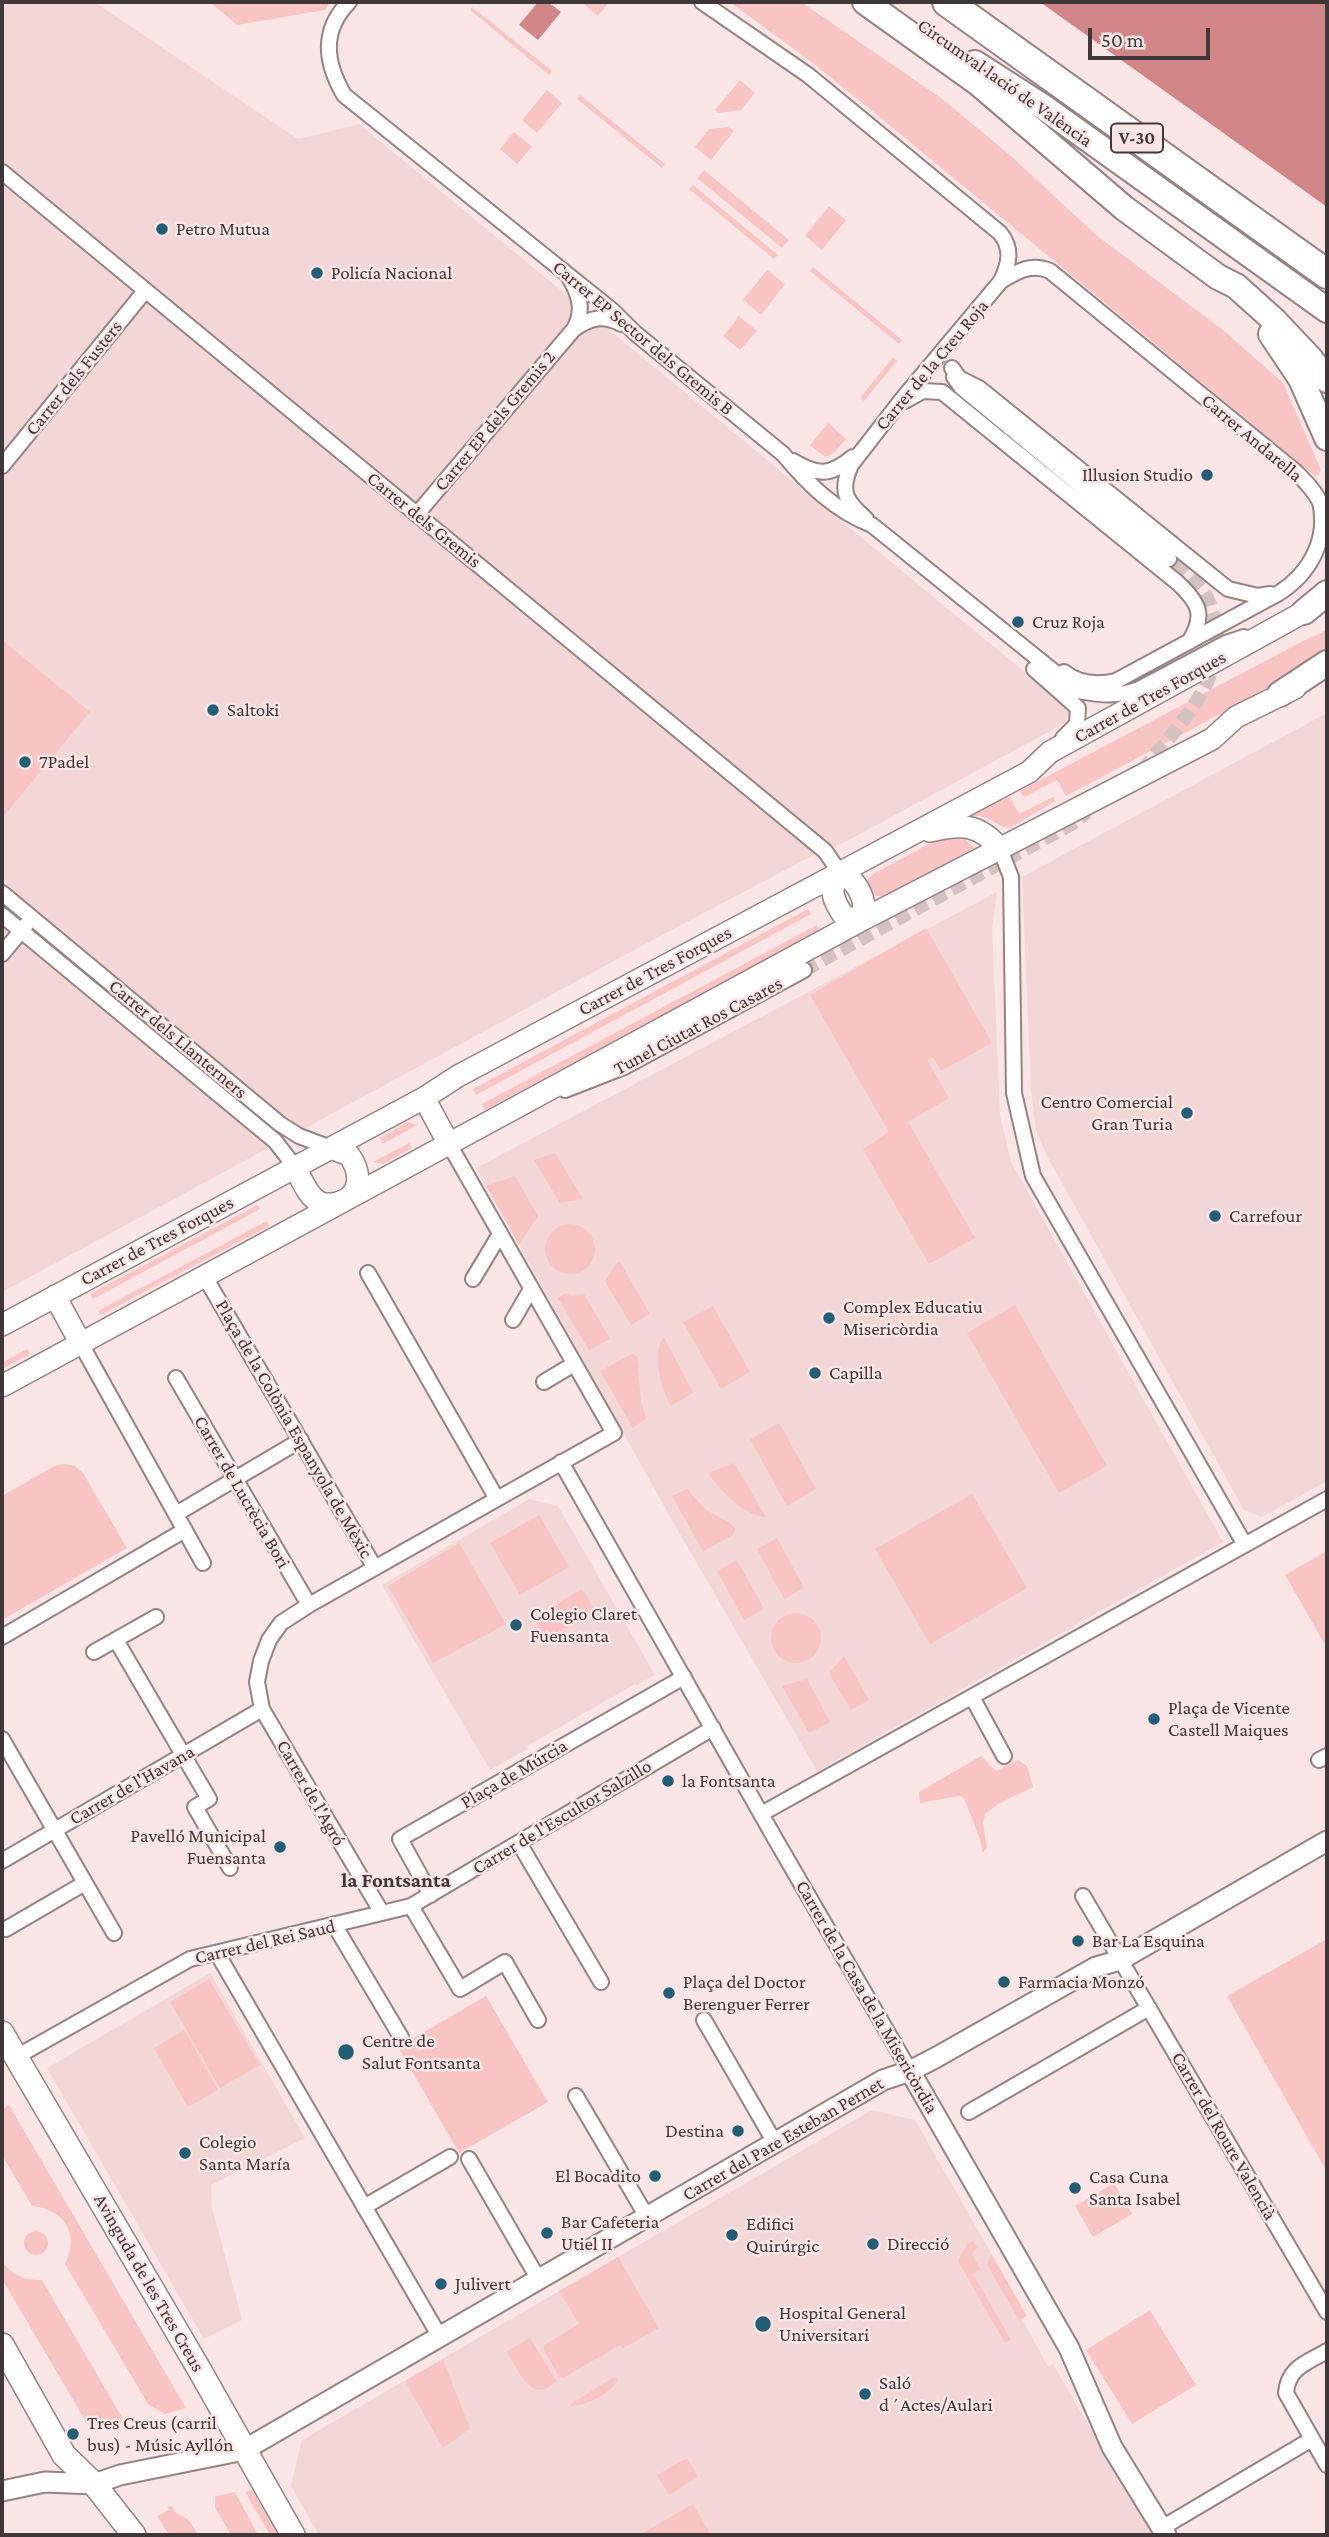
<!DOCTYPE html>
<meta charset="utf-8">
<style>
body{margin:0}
#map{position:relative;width:1329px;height:2537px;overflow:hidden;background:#f9e5e5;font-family:"Crimson Pro",serif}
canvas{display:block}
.frame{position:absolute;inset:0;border:4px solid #403838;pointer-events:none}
.scale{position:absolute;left:1088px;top:28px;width:122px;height:32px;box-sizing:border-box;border:4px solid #403838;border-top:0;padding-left:9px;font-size:21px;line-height:24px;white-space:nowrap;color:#403838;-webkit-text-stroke:5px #f9e5e5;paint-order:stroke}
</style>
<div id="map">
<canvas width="1329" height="2537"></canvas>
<div class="frame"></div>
<div class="scale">50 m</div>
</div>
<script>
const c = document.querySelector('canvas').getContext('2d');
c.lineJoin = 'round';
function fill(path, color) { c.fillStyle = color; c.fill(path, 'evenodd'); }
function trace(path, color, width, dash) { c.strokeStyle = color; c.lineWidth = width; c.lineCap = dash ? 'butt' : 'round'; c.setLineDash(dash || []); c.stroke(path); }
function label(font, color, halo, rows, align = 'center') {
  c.font = font + ' "Crimson Pro",serif'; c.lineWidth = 5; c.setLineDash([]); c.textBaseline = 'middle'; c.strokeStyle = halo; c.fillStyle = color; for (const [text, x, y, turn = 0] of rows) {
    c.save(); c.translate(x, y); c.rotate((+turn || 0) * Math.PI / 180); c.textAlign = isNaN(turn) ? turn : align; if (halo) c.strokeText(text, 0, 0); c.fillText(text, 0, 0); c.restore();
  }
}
const built = new Path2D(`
 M2,2H94L298,139L359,124L1072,711L1065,723L847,841L804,860L651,941L2,1292Z
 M1327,713V1481L1262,1517L1244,1510L1047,1156L1036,1130L1031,1090L1022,877Z
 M997,892L992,928L1000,1115L1011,1162L1223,1542L817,1771L669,1515L476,1168Z
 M529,1499L558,1506L655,1675L637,1685L635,1684L527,1746L528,1749L490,1770L382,1585Z
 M210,1973L305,2138L211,2185L212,2207L242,2320L204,2339L47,2068Z
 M872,2110L915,2120L1027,2316L1022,2319L1039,2350L1048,2367L1053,2364L1152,2535H319L291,2486L302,2440Z`);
const green = new Path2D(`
 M210,2H330L325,10L237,25Z
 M582,2H609L598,16Z
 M730,2H801L941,98L1011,156L1096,235L1223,330L1283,383L1321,470L1316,477L881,118L810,61Z
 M472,7L552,71L549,75L470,10Z
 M740,80L755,93L741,110L718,113L715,110Z
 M547,90L562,103L537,133L522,120Z
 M580,95L665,164L662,168L577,99Z
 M728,127L734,131L711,160L695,147L709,129Z
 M514,132L532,147L517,164L500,149Z
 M704,170L789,240L782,248L697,178Z
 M693,185L778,255L774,259L689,189Z
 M829,206L846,220L822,250L805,236Z
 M813,267L902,340L899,344L810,271Z
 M767,270L785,284L761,315L743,300Z
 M739,316L757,331L740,350L723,336Z
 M893,357L897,361L864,401L860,398Z
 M828,423L846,439L834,453L825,457L810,445Z
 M1327,630V657L1066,796L1057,780L1024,797L1020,791L1299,643Z
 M2,640L90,712L2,818Z
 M1010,797L1019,814L1053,797L1055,801L1010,828C997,827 990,815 973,816L972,813Z
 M942,837H963L974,848L884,896H872L866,886L867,880L873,874Z
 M808,909L811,914L476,1095L473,1089Z
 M817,925L820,930L485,1110L482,1104Z
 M926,928L992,1043L941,1071L933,1057L927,1060L949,1098L908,1122L975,1238L929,1264L863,1149L889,1132L810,995Z
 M408,1122L417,1125L383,1144L380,1138Z
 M409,1143L412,1148L383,1164L373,1162Z
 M555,1153L583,1199L560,1203L534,1160Z
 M515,1176L538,1216L519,1244L486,1186Z
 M257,1205L260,1209L93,1299L90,1294Z
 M267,1221L269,1226L101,1315L98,1311Z
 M545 1249a25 25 0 1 1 50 0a25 25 0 1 1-50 0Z
 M620,1262L650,1314L631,1325L605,1281L617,1263Z
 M566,1293L572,1295L584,1294L610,1339L589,1350L558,1298Z
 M1015,1305L1107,1466L1059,1493L967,1333Z
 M713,1306L750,1372L721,1389L683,1322Z
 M664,1337L693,1393L671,1406C661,1391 651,1351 664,1337Z
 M27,1349L30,1354L2,1369V1363Z
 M632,1354L637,1357L641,1402L646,1418L633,1428L600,1371Z
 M779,1423L816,1489L787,1506L750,1439Z
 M734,1463L766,1517C744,1516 720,1490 708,1473Z
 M65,1464L75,1466L83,1473L127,1548L2,1620V1496L54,1466Z
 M687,1489L706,1510L730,1523L735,1528L733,1535L703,1551L672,1496Z
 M972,1494L1027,1588L930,1644L875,1549Z
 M539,1515L569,1567L520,1595L490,1543Z
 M777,1538L804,1588L784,1599L757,1549Z
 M459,1543L506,1624L433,1663L388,1586Z
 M1327,1551V1648L1285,1575Z
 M737,1560L764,1609L744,1620L717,1571Z
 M582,1589L596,1612L546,1639L533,1617Z
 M771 1638a25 25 0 1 1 50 0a25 25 0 1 1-50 0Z
 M844,1656L869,1700L851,1710L829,1673Z
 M807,1679L830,1722L809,1733L782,1686Z
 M981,1756L996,1771L1018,1760L1027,1766L1033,1787L998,1804L985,1814L983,1823L987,1848L982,1853L981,1842L964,1798L960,1796L920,1803L919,1792Z
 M1327,1939V2172L1227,1996Z
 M209,1979L260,2065L220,2088L170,2002Z
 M486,1996L548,2102L459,2153L398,2047Z
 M184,2030L218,2090L188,2107L154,2048Z
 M9,2105L186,2408L165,2414L148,2404L65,2264C80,2233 65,2210 32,2206L2,2155V2109Z
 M1114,2183L1132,2214L1093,2237L1075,2206Z
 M24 2243a12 12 0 1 1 24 0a12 12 0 1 1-24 0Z
 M973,2241L977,2247L972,2254L980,2269L973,2274L1011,2340L1005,2343L958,2261L967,2244Z
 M991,2254L1027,2316L1019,2320L987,2265Z
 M618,2257L659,2328L623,2348L620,2345L563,2378L559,2377L544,2350V2345L579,2324L559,2291Z
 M2,2260C11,2276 25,2280 42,2280L123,2419L119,2427L92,2432L2,2279Z
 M1150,2310L1196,2385L1132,2424L1086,2350Z
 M530,2338L556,2381C532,2407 517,2369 507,2351Z
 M443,2359L470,2429L443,2448L405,2381Z
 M612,2378H617L618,2380C610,2394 588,2405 572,2406L571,2404Z
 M687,2458L698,2477L669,2495L657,2475Z
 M252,2490L278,2535H270L245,2492Z
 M235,2492L258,2535H231L215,2507V2496Z
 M693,2504L711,2535H639Z
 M172,2506L175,2512L189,2520L198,2535H169L157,2516L169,2510L167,2507Z`);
const water = new Path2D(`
 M538,2H548L561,12L538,40L519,25Z
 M1040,2H1327V207Z`);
const minorTunnel = new Path2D(`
 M1142,771C1177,727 1235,672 1212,612C1210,605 1208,598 1204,592C1194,579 1181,569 1169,559
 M804,970L1073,823L1087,812`);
const minor = new Path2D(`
 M349,2C321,31 325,62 344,95L613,311L635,333L783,454C808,484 835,511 872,525L1078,691C1101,695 1117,697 1139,689L1226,643L1244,637
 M702,2L808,75L1000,233C1013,249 1009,264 1001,281L903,398L851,465C839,492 846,501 866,519
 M2,172L825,851L840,873
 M1001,281C1018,271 1031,263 1050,271L1296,472C1305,481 1314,490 1320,502C1329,540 1309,574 1279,593L1116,681C1098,685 1079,684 1064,672
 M574,329C590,318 603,314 621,324
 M952,368L959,378L979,388L1228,589L1258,596L1270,594
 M954,377L961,387L1169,559
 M905,401L923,391L942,392L1178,583C1199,603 1206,615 1189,642
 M793,461C818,476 830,476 853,457
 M2,466L145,291
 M417,514L574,329C584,311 580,296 570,279
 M1034,669L1078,708L1077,724L1063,738
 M1000,849L1011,877L1014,1093L1033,1176L1245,1545
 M2,893L280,1124L299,1136L331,1148
 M2,915L275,1141L295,1167
 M2,954L26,925
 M565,1090L624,1067L804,970
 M368,1273L497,1499
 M205,1277L375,1568
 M473,1279L500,1234
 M513,1320L531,1289
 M81,1344L203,1563
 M176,1378L309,1605
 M544,1382L574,1364
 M561,1462L777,1842L910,2071
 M176,1514L301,1440
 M2,1637L185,1530
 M116,1640L209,1799L195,1807L230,1868
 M94,1652L156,1617
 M972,1697L1004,1756
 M2,1739L114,1933
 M1319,1760L1327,1756
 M761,1814L1327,1499
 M519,1843L601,1982
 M2,1861L262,1709
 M431,1895L400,1839L684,1677
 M1083,1896L1327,2312
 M411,1906L460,1989L505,1962L538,2020
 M382,1913L262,1709L257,1682L261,1661L269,1640L281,1623L309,1605L614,1433L449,1144
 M335,1926L401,2037
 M6,1929L85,1883
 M217,1953L440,2337
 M704,2020L775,2143
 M16,2057L190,1959L411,1906L713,1728
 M576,2096L647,2217
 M969,2112L1149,2008
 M469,2159L539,2280
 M364,2207L450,2157
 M1327,2351C1307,2363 1288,2367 1286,2393L1327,2465
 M1160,2529L1312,2439`);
const tertiary = new Path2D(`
 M910,2071L1069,2348L1112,2447L1166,2535
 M2,2491L45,2482L94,2484L120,2475L244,2450L883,2080L910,2071L935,2058L1096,1967L1120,1960L1327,1841`);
const secondary = new Path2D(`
 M930,831C961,824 979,823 1000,849
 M840,873C858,880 870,904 860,921L844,916C833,901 828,889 840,873Z
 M424,1098L449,1144
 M295,1167C301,1178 308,1198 321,1203C326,1205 332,1204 337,1203C362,1197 362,1173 349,1155L331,1148
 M55,1296L81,1344
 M2,1325L424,1098L458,1076L1029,772L1050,752L1304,612
 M2,1386L860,921L1212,739L1236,717L1295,688`);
const primary = new Path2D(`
 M2,2033L199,2369L293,2535
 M2,2345L64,2455L94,2484L134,2535`);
const trunk = new Path2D(`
 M865,2L978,83L1124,208L1218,277L1236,286L1275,321L1309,357L1327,380
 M975,63L1042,106L1327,310
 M1271,334L1301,379L1327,438
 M1304,612L1327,593
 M1280,694L1327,663`);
const motorway = new Path2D(`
 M947,2L1327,274`);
const markers = [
 [162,229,7,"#225e76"],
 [317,273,7,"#225e76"],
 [1207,475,7,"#225e76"],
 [1018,622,7,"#225e76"],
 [213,710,7,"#225e76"],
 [25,762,7,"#225e76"],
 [1187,1113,7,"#225e76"],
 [1215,1216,7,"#225e76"],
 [829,1318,7,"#225e76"],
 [815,1373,7,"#225e76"],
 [516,1625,7,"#225e76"],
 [1154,1719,7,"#225e76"],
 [668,1781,7,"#225e76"],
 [280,1847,7,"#225e76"],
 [1078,1941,7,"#225e76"],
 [1004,1982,7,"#225e76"],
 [669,1993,7,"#225e76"],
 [346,2052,9,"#225e76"],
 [738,2131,7,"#225e76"],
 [185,2153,7,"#225e76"],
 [655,2176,7,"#225e76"],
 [1075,2188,7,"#225e76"],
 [547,2233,7,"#225e76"],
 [732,2235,7,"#225e76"],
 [873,2244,7,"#225e76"],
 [441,2284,7,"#225e76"],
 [763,2324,9,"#225e76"],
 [865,2394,7,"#225e76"],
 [73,2434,7,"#225e76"]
];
const shields = [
 [1137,138,52]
];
const shieldNames = [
 ["V-30",1137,138]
];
const streetNames = [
 ["Circumval·lació de València",1005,83,35],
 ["Carrer EP Sector dels Gremis B",643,338,40],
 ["Carrer de la Creu Roja",932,365,-50],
 ["Carrer dels Fusters",74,378,-51],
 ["Carrer EP dels Gremis 2",495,421,-50],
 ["Carrer Andarella",1252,438,40],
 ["Carrer dels Gremis",424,520,39],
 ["Carrer de Tres Forques",1150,697,-29],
 ["Carrer de Tres Forques",655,971,-28],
 ["Tunel Ciutat Ros Casares",698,1026,-28],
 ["Carrer dels Llanterners",178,1039,40],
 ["Carrer de Tres Forques",157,1241,-28],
 ["Plaça de la Colònia Espanyola de Mèxic",294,1429,60],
 ["Carrer de Lucrècia Bori",242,1492,60],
 ["Plaça de Múrcia",514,1774,-30],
 ["Carrer de l'Havana",132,1785,-30],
 ["Carrer de l'Agró",311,1793,60],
 ["Carrer de l'Escultor Salzillo",562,1817,-31],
 ["Carrer del Rei Saud",265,1942,-13],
 ["Carrer de la Casa de la Misericòrdia",867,1997,60],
 ["Carrer del Roure Valencià",1224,2136,60],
 ["Carrer del Pare Esteban Pernet",783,2139,-30],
 ["Avinguda de les Tres Creus",149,2283,60]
];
const poiNames = [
 ["Petro Mutua",176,229],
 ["Policía Nacional",331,273],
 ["Illusion Studio",1193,475,"right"],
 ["Cruz Roja",1032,622],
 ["Saltoki",227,710],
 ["7Padel",39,762],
 ["Centro Comercial",1173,1102,"right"],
 ["Gran Turia",1173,1124,"right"],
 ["Carrefour",1229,1216],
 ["Complex Educatiu",843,1307],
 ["Misericòrdia",843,1329],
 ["Capilla",829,1373],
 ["Colegio Claret",530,1614],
 ["Fuensanta",530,1636],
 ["Plaça de Vicente",1168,1708],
 ["Castell Maiques",1168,1730],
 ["la Fontsanta",682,1781],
 ["Pavelló Municipal",266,1836,"right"],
 ["Fuensanta",266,1858,"right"],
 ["Bar La Esquina",1092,1941],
 ["Plaça del Doctor",683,1982],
 ["Berenguer Ferrer",683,2004],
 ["Farmacia Monzó",1018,1982],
 ["Centre de",362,2041],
 ["Salut Fontsanta",362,2063],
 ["Destina",724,2131,"right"],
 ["Colegio",199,2142],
 ["Santa María",199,2164],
 ["El Bocadito",641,2176,"right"],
 ["Casa Cuna",1089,2177],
 ["Santa Isabel",1089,2199],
 ["Bar Cafeteria",561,2222],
 ["Utiel II",561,2244],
 ["Edifici",746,2224],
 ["Quirúrgic",746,2246],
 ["Direcció",887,2244],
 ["Julivert",455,2284],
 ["Hospital General",779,2313],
 ["Universitari",779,2335],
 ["Saló",879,2383],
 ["d´Actes/Aulari",879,2405],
 ["Tres Creus (carril",87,2423],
 ["bus) - Músic Ayllón",87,2445]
];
const neighbourhoodNames = [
 ["la Fontsanta",396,1881]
];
fill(built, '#f3d7d7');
fill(green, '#f8c4c4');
fill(water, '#d18688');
trace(minorTunnel, '#d4c2c2', 14, [14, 7]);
trace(minor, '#958383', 18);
trace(tertiary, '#958383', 23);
trace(secondary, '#958383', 24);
trace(primary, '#958383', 26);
trace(trunk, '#958383', 28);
trace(motorway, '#958383', 32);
trace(minor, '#fff', 14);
trace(tertiary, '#fff', 19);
trace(secondary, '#fff', 21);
trace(primary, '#fff', 23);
trace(trunk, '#fff', 24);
trace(motorway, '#fff', 28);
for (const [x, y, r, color] of markers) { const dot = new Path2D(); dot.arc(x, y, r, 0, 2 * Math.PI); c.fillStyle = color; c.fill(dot); trace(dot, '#f9e5e5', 2.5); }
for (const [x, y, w] of shields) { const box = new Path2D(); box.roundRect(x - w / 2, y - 14.5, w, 29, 5); c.fillStyle = '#f9e5e5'; c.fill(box); trace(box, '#403838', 2); }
label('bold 18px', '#403838', null, shieldNames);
label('19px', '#403838', '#f9e5e5', streetNames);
label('19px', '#403838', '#f9e5e5', poiNames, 'left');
label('bold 21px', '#403838', '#f9e5e5', neighbourhoodNames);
</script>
